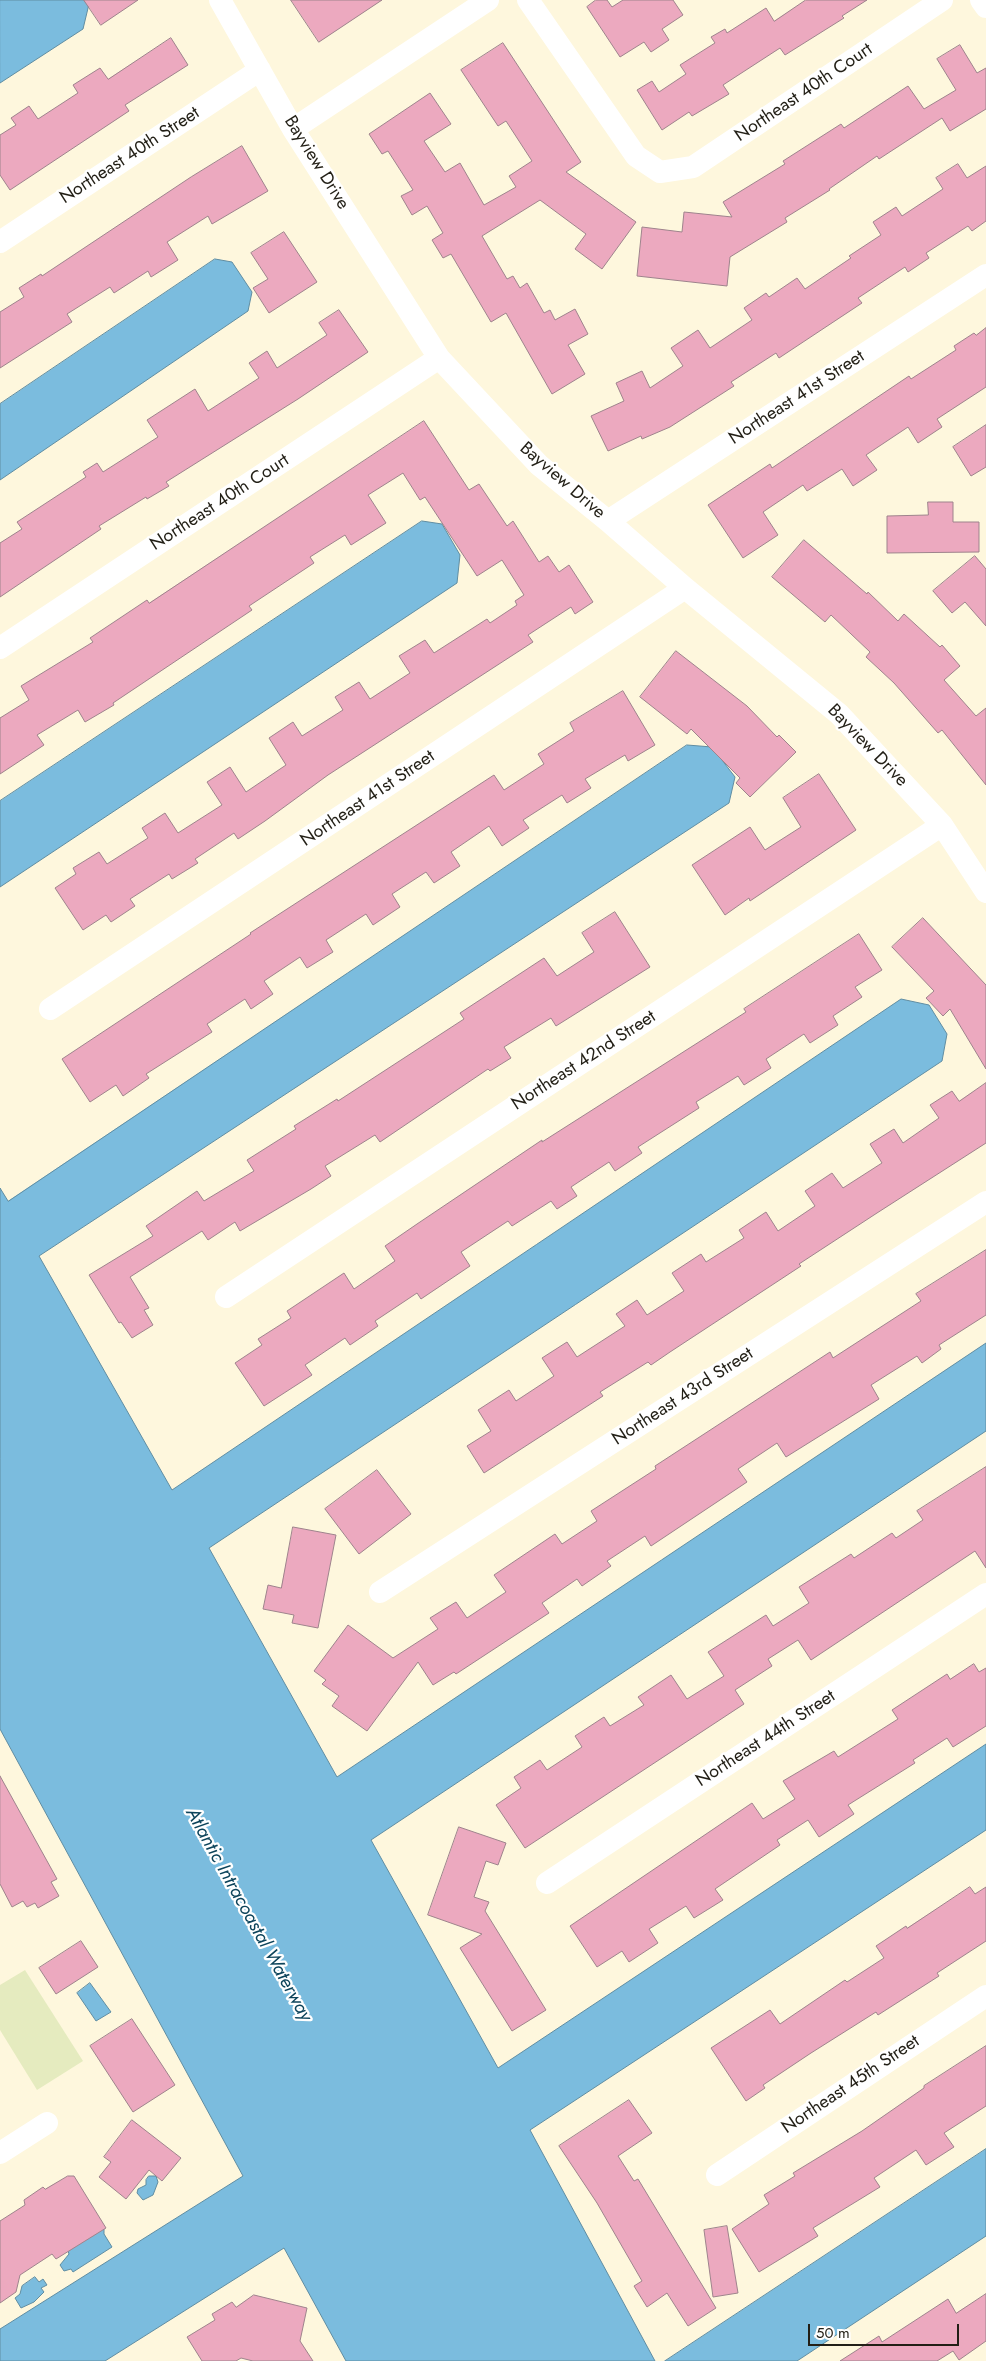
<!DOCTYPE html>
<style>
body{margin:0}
#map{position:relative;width:986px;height:2361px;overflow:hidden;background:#fef7dd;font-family:Jost,sans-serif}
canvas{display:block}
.scale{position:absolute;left:808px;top:2324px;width:151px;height:22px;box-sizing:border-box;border:2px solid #221f16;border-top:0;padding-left:6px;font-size:15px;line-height:18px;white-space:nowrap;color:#221f16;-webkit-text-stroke:4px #fff;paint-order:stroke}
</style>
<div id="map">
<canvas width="986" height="2361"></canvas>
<div class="scale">50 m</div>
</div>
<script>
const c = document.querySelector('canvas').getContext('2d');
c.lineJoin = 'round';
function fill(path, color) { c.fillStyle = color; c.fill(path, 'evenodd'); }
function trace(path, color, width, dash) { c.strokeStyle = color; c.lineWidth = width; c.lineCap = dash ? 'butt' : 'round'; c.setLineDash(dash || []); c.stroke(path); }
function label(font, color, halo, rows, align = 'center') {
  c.font = font + ' Jost,sans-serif'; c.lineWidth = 4.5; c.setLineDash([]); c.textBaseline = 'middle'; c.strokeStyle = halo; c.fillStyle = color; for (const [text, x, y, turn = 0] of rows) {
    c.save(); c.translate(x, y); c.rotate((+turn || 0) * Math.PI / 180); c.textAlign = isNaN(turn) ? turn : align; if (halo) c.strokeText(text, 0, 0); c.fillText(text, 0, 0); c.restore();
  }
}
const green = new Path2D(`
 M25,1970L83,2061L37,2090L0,2030V1985Z`);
const water = new Path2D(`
 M0,0H87L89,4L83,29L0,83Z
 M215,259L232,262L252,292L248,311L0,480V404Z
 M422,521L442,524L460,555L457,583L0,887V801Z
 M687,745L712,747L735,777L729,803L39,1256L172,1490L901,999L929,1005L947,1034L942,1061L209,1548L337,1777L986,1343V1431L371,1840L498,2068L986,1744V1830L530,2130L655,2361H346L284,2248L105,2361H0V2329L243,2176L0,1729V1188L8,1201Z
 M90,1983L111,2012L96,2021L77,1993Z
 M986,2149V2236L797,2361H665Z
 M149,2176H156L158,2182L153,2195L143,2200L137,2193L138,2189L146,2185V2180Z
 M104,2229V2234L112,2247L73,2272L71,2269L64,2271L60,2265L69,2254L68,2251Z
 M35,2277L39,2282L43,2279L47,2285L41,2288L44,2292L34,2302L21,2308L15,2298L20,2294L22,2286Z`);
const building = new Path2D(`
 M84,0H138L101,25Z
 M291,0H382L319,42Z
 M596,0H607L612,7L623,0H673L683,15L662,29L669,40L651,52L644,42L620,57L587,7Z
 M806,0H867L842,16L844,18L785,55L780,48L723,85L729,94L692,116L689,112L662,130L637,90L652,81L659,92L686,74L680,65L715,43L711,37L725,29L727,33L766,8L774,21Z
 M171,38L188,65L125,105L129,111L10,190L0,175V135L16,125L11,118L29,106L38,119L78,93L73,85L100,68L108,79Z
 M503,43L581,162L566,172L636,222L602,269L575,249L586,234L540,200L482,236L507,279L513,276L520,288L527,283L544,313L550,310L555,320L575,309L588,334L568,345L585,374L552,394L506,313L491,322L451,254L443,258L432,240L443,233L427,206L412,215L401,196L413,190L388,151L382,154L369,134L430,93L451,124L424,141L445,172L460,163L484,205L516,187L509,176L532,161L506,121L498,126L461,70Z
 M960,45L977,73L986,68V109L950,131L942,118L879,159L877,156L829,189L830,190L785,218L787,222L730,257L727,286L637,276L642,227L682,232L684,212L732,217L723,202L785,164L783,161L841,124L844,128L908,86L924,109L956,90L937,59Z
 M242,146L268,191L212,224L208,216L167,242L178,260L151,277L148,271L114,293L110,287L67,314L72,322L0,368V312L24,297L19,288L41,274L42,276L191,177Z
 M958,164L967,178L986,166V221L972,231L968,226L926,253L929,258L908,272L905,267L858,298L862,303L779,358L776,353L731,382L734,386L670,427L642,439L641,436L608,451L591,416L624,401L616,383L642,371L650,388L683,366L671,348L698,330L710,348L752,320L744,308L766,293L769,297L797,278L805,289L851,258L849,256L881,235L873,222L896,207L902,216L943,189L936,178Z
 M284,232L317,282L269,313L253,288L268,279L251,253Z
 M339,310L368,352L298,399L166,482L169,486L147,499L146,497L99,526L101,529L0,597V543L22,529L17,522L86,477L83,472L97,463L103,472L158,437L147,420L195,389L208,411L259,378L249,363L267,351L277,368L327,335L319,323Z
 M986,328V387L937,419L942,427L918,443L908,427L866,455L877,470L853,486L842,469L807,491L803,485L763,512L778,535L743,558L708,505L770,464L772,468L909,376L911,379L956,350L954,346L974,333L976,335Z
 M424,421L469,490L479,484L507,526L513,521L539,562L548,556L559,572L569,565L593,602L575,614L571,607L528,635L533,642L328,775L265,821L238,839L234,833L195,859L198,863L172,879L169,874L130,899L135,906L111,922L106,915L83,930L55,888L76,874L73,868L99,852L107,864L148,838L142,828L165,813L178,833L222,805L207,782L230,767L246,792L286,765L269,738L293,722L302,736L343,710L335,697L359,682L370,699L410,673L399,656L425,640L434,653L487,619L490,623L517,605L515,601L524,595L502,560L477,576L425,497L420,500L403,473L368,495L386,523L351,545L345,535L310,557L314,563L249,606L252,610L113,703L114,705L85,722L78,710L37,735L44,745L0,774V718L29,700L21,686L93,642L90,638L147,600L149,603Z
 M986,425V467L971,476L953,447Z
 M928,502H953V522H979V552L887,553V516L928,515Z
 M804,540L867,594L868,592L898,621L904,614L940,647L942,645L960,666L944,680L976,716L986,708V785L942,730L938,733L894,683L866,657L870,652L831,615L825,622L772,577Z
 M975,556L986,569V626L965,602L952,613L933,591Z
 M676,651L747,706L777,737L779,735L796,752L750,797L736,783L740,778L691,729L687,734L640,697Z
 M623,691L655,745L628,761L625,755L585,779L591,788L567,803L562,795L523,820L529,828L502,846L489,826L451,852L460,866L434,883L426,872L392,894L400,907L373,925L366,914L326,940L333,952L307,968L300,957L264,981L273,994L251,1009L245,999L207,1024L212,1032L146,1074L149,1078L123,1096L116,1085L90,1102L62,1059L251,934L250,933L494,775L504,790L544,764L538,754L574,731L570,723Z
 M819,774L856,830L750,901L749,898L725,915L692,865L750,827L765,850L801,827L783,798Z
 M615,912L650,967L556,1026L551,1018L504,1047L511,1058L490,1071L488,1069L380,1142L375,1135L325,1166L331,1176L311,1189L240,1231L235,1222L208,1240L202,1231L130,1277L149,1308L144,1310L153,1325L132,1338L121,1322L119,1323L89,1275L153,1236L146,1226L197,1191L204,1201L254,1171L247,1160L296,1129L294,1126L337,1099L338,1101L464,1019L460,1013L544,958L557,976L594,952L582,933Z
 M923,918L986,985V1069L950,1009L943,1016L926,998L934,991L892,947Z
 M859,934L882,970L855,987L862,997L833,1016L838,1025L810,1043L804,1034L766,1059L771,1068L744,1085L738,1076L696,1102L699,1108L638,1147L642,1153L615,1171L609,1162L571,1187L577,1196L557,1209L551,1201L512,1226L508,1221L461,1252L470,1266L421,1299L417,1293L375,1321L378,1326L350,1345L345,1338L305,1365L312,1375L264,1406L235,1363L262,1345L258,1339L291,1318L287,1311L344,1273L354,1289L395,1261L385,1246L417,1224L542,1140V1142L746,1012L744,1009Z
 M986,1083V1143L877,1213L799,1264L801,1266L670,1352L651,1365L648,1362L600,1392L603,1396L484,1473L467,1446L491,1431L478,1410L509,1390L516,1401L554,1376L542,1358L567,1342L577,1357L625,1326L616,1314L637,1300L647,1315L684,1291L672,1273L701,1254L706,1262L744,1238L739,1230L766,1212L778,1231L815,1206L805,1191L832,1173L843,1188L882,1163L870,1144L894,1129L903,1143L939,1118L930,1105L952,1091L959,1101Z
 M986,1250V1315L939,1345L941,1349L922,1363L917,1356L871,1385L879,1399L786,1457L777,1443L738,1469L747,1482L651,1546L645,1536L607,1561L611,1566L582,1586L577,1579L542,1603L549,1613L456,1674L454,1672L433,1685L418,1662L367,1731L332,1706L339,1696L322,1684L326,1680L314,1671L348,1625L393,1658L438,1629L430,1618L456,1602L467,1618L506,1592L494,1575L555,1534L562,1544L597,1521L591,1511L656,1469L655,1466L830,1352L833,1358L921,1301L916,1294Z
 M986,1467V1568L975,1551L811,1660L798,1640L768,1659L772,1666L735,1690L744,1704L525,1848L496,1805L521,1788L514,1777L540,1760L547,1770L582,1747L575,1736L604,1717L610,1726L644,1705L638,1697L671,1675L687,1699L724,1676L708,1652L766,1615L773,1626L809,1603L799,1587L851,1554L854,1558L892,1533L896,1538L923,1520L917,1511Z
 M377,1470L411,1514L359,1554L325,1509Z
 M293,1527L336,1535L318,1628L292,1623L294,1615L263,1609L268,1585L281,1588Z
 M974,1664L979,1672L986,1668V1726L953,1747L947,1738L913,1760L915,1763L848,1805L854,1814L819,1837L808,1820L777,1840L780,1845L715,1889L723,1900L694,1918L686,1906L649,1929L658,1943L629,1962L622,1951L597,1967L570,1926L752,1803L763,1819L795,1799L783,1781L834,1751L838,1757L898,1719L892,1710L947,1674L950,1679Z
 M0,1776L57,1879L51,1882L59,1896L38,1908L35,1903L27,1907L23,1901L12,1907L0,1884Z
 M459,1827L506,1843L498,1865L486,1861L474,1897L489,1902L485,1911L546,2010L512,2031L460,1948L482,1934L428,1915Z
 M970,1887L975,1894L986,1887V1941L937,1973L939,1976L878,2015L876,2012L811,2053L763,2085L765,2088L746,2101L711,2048L770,2010L780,2024L845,1980L847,1982L884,1958L876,1946L906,1926L907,1928Z
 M81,1941L98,1967L56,1994L39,1968Z
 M132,2019L175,2085L133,2112L90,2046Z
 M986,2046V2106L944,2133L954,2147L926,2165L916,2150L874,2178L880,2187L813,2228L818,2236L759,2272L732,2229L769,2204L764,2195L795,2176L793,2173L862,2131L924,2088V2086Z
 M629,2100L652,2133L618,2156L634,2181L638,2179L716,2308L688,2326L667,2293L647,2307L634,2286L642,2281L597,2203L559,2146Z
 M132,2120L181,2158L162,2181L149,2170L126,2199L99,2177L111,2162L104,2157Z
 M68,2176H74L106,2228L56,2259L52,2254L20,2275L16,2292L0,2303V2221L25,2205L24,2200L43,2187L45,2189Z
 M727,2226L738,2293L713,2297L704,2230Z
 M986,2294V2341L959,2360L953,2351L937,2361H840L879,2336L882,2342L948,2299L956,2313Z
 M254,2295L307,2308L300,2341L313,2361H253L241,2358L236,2361H202L187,2337L215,2320L212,2314L232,2302L236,2307Z`);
const minor = new Path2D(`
 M220,0L293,129L439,358L539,465L608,521L685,588L839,714L942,825L986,892
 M528,0L636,156L660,172L693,167L942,0
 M981,0L986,7
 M293,129L488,0
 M0,242L260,70
 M608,521L986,275
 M0,648L439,358
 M50,1009L685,588
 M226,1297L942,825
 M380,1592L986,1202
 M547,1883L986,1594
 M0,2153L47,2123
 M717,2175L986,1996`);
const streetNames = [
 ["Northeast 40th Court",804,93,-34],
 ["Northeast 40th Street",130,156,-33],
 ["Bayview Drive",316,163,58],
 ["Northeast 41st Street",797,398,-33],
 ["Bayview Drive",562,481,41],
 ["Northeast 40th Court",220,503,-33],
 ["Bayview Drive",867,746,46],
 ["Northeast 41st Street",368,799,-34],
 ["Northeast 42nd Street",584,1061,-33],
 ["Northeast 43rd Street",683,1397,-33],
 ["Northeast 44th Street",766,1739,-33],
 ["Northeast 45th Street",851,2085,-34]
];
const waterNames = [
 ["Atlantic Intracoastal Waterway",248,1915,61]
];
fill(green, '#e5ebbf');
fill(water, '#7bbcde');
trace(water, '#608da2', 1);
fill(building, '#eca9bf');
trace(building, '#9e838c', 1);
trace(minor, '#fff', 22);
label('18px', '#221f16', '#fff', streetNames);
label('italic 19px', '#0d445b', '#fff', waterNames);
</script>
